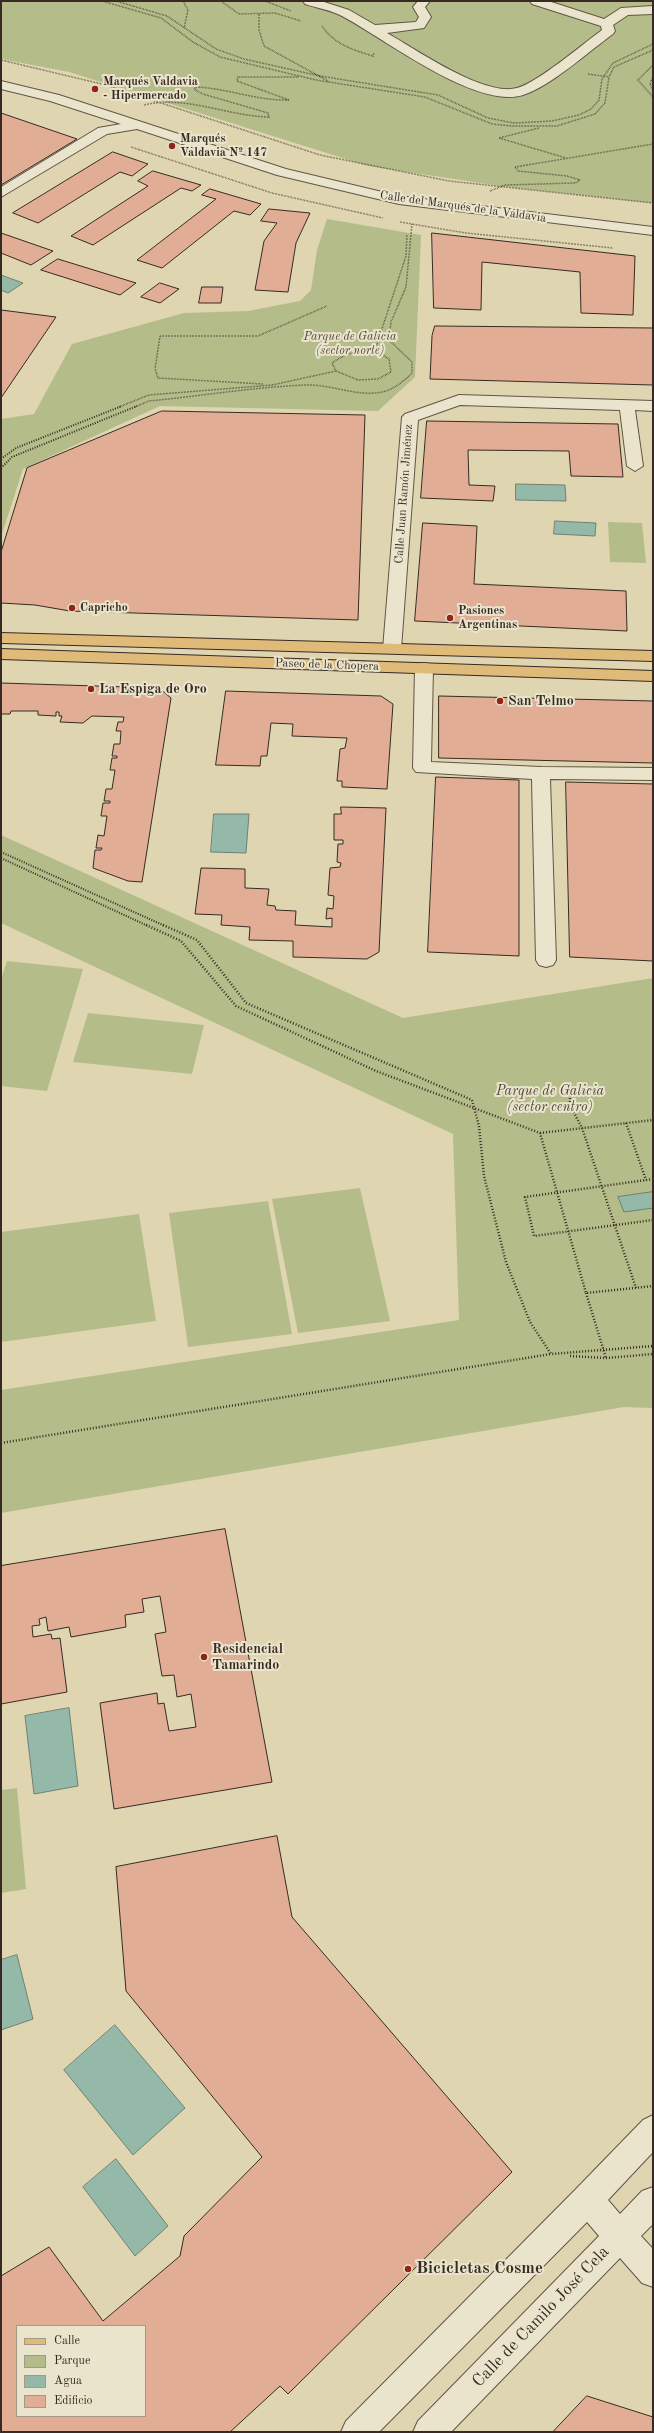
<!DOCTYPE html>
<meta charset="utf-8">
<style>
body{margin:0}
#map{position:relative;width:654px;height:2433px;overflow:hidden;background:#dfd5b1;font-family:"Old Standard TT",serif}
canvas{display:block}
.frame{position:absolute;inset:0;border:2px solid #372a23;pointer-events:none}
.legend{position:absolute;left:16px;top:2325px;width:130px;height:92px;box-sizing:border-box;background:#eae4cc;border:1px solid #a29a88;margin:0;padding:5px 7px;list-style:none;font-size:12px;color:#372a23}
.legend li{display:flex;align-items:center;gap:8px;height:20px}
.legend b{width:20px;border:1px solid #a29a88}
</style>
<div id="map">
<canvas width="654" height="2433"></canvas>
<div class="frame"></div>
<ul class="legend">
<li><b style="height:5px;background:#e0ba78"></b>Calle</li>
<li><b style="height:11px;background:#b4bd8a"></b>Parque</li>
<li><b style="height:11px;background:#94b9a9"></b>Agua</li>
<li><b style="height:11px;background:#e1ae95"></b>Edificio</li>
</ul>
</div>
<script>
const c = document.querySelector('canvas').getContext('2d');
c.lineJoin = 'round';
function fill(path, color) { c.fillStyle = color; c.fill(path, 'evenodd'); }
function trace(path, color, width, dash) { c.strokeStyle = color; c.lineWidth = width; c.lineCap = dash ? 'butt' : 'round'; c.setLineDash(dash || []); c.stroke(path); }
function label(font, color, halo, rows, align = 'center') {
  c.font = font + ' "Old Standard TT",serif'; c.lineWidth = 4; c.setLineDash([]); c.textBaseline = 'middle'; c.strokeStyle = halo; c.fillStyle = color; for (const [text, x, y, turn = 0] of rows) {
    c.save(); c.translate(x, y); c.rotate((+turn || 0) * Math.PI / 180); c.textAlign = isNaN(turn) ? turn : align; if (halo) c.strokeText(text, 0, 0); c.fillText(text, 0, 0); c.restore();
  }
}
const green = new Path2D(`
 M1,1H653V203L500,186L368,166L69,72L1,59Z
 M327,219L421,235L415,377L378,411L160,406L23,469L1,537V419L34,414L72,344L184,313L248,311L300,301L311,290L317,250Z
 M608,522L642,523L646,563L610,562Z
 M1,835L403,1018L653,978V1408L624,1407L1,1513V1390L459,1320L453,1134L1,923Z
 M7,961L83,969L47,1091L1,1086V979Z
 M88,1013L204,1025L192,1074L73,1062Z
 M360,1188L390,1321L298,1333L272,1199Z
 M268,1201L292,1334L188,1347L169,1213Z
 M139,1214L156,1321L1,1342V1232Z
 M17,1788L26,1889L1,1893V1790Z`);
const water = new Path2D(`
 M1,275L23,283L8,293L1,290Z
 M516,484L565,485L566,501L516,500Z
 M555,521L596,523L595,536L554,534Z
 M214,814H249L246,853L211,852Z
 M653,1192V1208L624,1212L618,1197Z
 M69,1708L78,1786L34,1794L25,1716Z
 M17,1955L33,2019L1,2030V1960Z
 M115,2025L185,2108L133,2155L64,2070Z
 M116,2159L168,2226L135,2256L83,2187Z`);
const building = new Path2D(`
 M1,113L77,139L1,185Z
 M113,152L148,164L132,176L120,172L38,223L13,213Z
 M153,171L201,185L192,191L181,188L93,245L71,236L148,186L138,181Z
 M210,189L261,204L250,215L234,211L162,268L137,260L216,199L202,195Z
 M269,209L310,213L296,243L288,292L255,290L264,241L277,223L261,221Z
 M1,233L53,251L31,265L1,253Z
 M432,233L635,256L633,315L581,313L580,272L482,262L481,310L434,308Z
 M58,259L136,283L120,295L41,270Z
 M160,283L179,289L160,303L141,297Z
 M202,287H223L221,303H199Z
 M1,310L56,317L1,398Z
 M435,326L653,328V385L430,379L432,336Z
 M162,411L365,415L358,620L70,611L35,605L1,603V552L27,468Z
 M427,421L618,424L623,477L571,476L569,451L468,450L469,485L495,486L493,501L421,498Z
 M423,523L477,526L474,584L626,591L627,631L415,621Z
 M1,683L159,688L171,698L142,882L128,881L93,868L95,850H101L102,848H96L98,835L104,836L107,816H101L103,803H110V801H104L106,789H112L115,770H110L112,758H117V756H112L114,744H120L121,731H116L118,722H123L124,717L92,716L83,723L60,722L62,716H59V712H56V716L38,715V711H11L10,714H1Z
 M226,691L381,696L393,704L387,789L342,787V781H337L340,749L345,748L347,738L292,736L293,724L271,723L267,756H261L260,766L216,765Z
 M439,696L653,701V763L439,758Z
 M436,777L519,780V956L428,952Z
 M566,782L653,784V961L570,957Z
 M341,807L386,808L379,952L367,959L293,957V941L249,940L250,927L221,925L222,915L195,914L201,868L245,869V888L269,889L267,905L275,906L276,910L296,911L295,925L332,927V918L326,919L327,908L333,909L334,896L328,895L330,868L340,867L341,863L337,862L338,844H343V840H334V814H341Z
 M225,1529L272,1782L114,1809L100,1703L157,1693L158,1704L164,1703L169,1731L196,1727L191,1694L177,1697L174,1675L162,1676L155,1634L166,1632L160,1596L142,1599L144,1612L125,1615L126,1627L71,1637L69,1627L48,1631L46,1617L39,1619L40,1625L32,1626L33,1637L51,1634L52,1639L60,1638L67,1692L1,1704V1566Z
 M277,1836L292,1917L512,2172L288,2394L280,2386L230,2432H1V2276L49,2247L103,2321L180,2256L184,2236L262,2157L126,1991L116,1867ZM17,2326H145V2416H17Z
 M587,2396L653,2417V2432H553Z`);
const pathFar2 = new Path2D(`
 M102,1L161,18L193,42L220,57L316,80L425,97L492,124L512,126H557L595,114L605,103L609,77L614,67L653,50
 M116,1L167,16L216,49L244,59L320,76L438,95L488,118L514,123L552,121L579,115L591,109L599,100L602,79L613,63L653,44
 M183,1L188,10L184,28
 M221,1L239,14L275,13L301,21
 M265,1L291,11
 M259,14V30L264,46L328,81
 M322,26C334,44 353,50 373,56L374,53
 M1,60L106,85L320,155L449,181L653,203
 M653,65L638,80L653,97
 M588,74L609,77
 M653,76L650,84L653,90
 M144,105C187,95 226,116 269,117L268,113L203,94L195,90V87C227,88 257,101 289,100L237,81L238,77H299
 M539,128L499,138L566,158
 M131,147L272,193L383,218
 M490,191L505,185L575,183L580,180L567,176L518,171L515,167L653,144
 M400,222L466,233L613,248
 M336,371L332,363C346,353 358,350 375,350
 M263,384L158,378L155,369L160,336H258L327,306
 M119,407L149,395L272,385L336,371L358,380L378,379L391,372L389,359L375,350L406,256L407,235
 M135,407L149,401C201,396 254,387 306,385C331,384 356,397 382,392C393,390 404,381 412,373V362L389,340L391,322L406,287L412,224`);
const pathFar1 = new Path2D(`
 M1,459L16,448L122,406
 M1,468L12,457L137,406
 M1,852L165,926
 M1,858L148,926`);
const path = new Path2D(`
 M146,925L181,941L236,1006L376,1071L540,1133L586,1293L653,1286
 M163,925L197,940L246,1003L472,1100L479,1126L484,1176L506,1262L530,1322L551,1354L653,1346
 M570,1089V1105L582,1128L636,1288
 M626,1123L646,1180
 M540,1133L653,1120
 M653,1179L525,1197L534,1236L653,1220
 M586,1293L606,1358
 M570,1356L606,1358L653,1354
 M1,1443L551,1354`);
const minor = new Path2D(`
 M303,1H321L349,10L375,25L416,22L419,17L413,7L418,1H430L425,7L431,17L424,28L387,33C417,50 484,97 517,88C537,83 583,44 602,30L601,26L532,4L530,1H548L604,19L621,8L653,6V14L628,15L613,25L615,31L613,34C588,52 551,86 523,95C476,110 384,38 342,16C331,10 317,8 305,4Z
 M1,81L59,95L286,169L399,196L653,227V235L399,204L277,175L137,129L107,134L1,197V187L98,128L121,124L50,101L1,89Z
 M459,395L653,401V411L635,410L643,466L635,471L627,466L620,410L460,405L418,420L401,649L398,653H386L383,649L402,417L405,414Z
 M424,663L430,664L433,668L431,762L541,767L653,768V780L550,779L556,960L553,965L546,967L539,965L536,960L532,779L416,772L413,768L415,668L418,664Z
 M653,2115V2152L608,2200L620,2214L642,2191L653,2187V2224L641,2236L653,2249V2287L642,2283L620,2258L451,2432H413L418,2421L599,2236L587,2222L379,2432H341L346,2421L576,2189L643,2120Z`);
const major = new Path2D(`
 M1,633L653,651V661L1,643Z
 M1,649L653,671V681L1,659Z`);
const markers = [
 [95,89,4,"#8f2418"],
 [172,146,4,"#8f2418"],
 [72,608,4,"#8f2418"],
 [450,618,4,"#8f2418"],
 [91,689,4,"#8f2418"],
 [500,701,4,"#8f2418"],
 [204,1657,4,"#8f2418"],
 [408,2269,4,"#8f2418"]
];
const farPoinames = [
 ["Marqués Valdavia",103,82],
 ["- Hipermercado",103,96],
 ["Marqués",180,139],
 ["Valdavia Nº 147",180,153],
 ["Capricho",80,608],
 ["Pasiones",458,611],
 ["Argentinas",458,625]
];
const farStreetnames = [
 ["Calle del Marqués de la Valdavia",463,207,8],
 ["Calle Juan Ramón Jiménez",404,494,-86],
 ["Paseo de la Chopera",327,665,2]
];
const farParknames = [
 ["Parque de Galicia",350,337],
 ["(sector norte)",350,351]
];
const poiNames = [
 ["La Espiga de Oro",99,689],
 ["San Telmo",508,701],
 ["Residencial",212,1649],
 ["Tamarindo",212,1665]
];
const parkNames = [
 ["Parque de Galicia",550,1091],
 ["(sector centro)",550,1107]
];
const nearPoinames = [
 ["Bicicletas Cosme",416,2269]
];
const nearStreetnames = [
 ["Calle de Camilo José Cela",541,2317,-46]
];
fill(green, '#b4bd8a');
fill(water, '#94b9a9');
trace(water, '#6f8073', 1);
fill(building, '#e1ae95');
trace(building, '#372a23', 1);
trace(minor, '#615546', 2);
trace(major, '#372a23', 2);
trace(pathFar2, '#372a23', 1.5, [0.5, 1]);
trace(pathFar1, '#372a23', 2, [1, 1.5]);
trace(path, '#372a23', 2.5, [1, 2]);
fill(minor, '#eae4cc');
fill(major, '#e0ba78');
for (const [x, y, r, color] of markers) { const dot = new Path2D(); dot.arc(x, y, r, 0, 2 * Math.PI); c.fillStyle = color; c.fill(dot); trace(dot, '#eae4cc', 1.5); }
label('bold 12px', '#372a23', '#eae4cc', farPoinames, 'left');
label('12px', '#372a23', '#eae4cc', farStreetnames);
label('italic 12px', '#504738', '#eae4cc', farParknames);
label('bold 14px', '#372a23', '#eae4cc', poiNames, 'left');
label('italic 14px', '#504738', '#eae4cc', parkNames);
label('bold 17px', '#372a23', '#eae4cc', nearPoinames, 'left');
label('17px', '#372a23', '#eae4cc', nearStreetnames);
</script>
